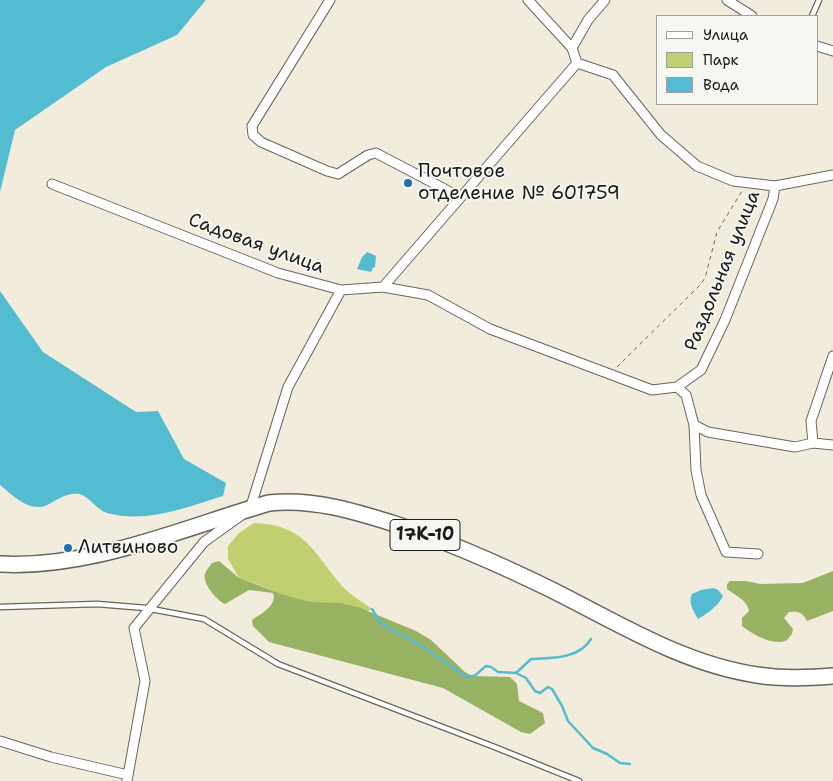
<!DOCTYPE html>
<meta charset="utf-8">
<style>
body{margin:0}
#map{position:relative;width:833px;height:781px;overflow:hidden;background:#f1ecdb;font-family:"Shantell Sans",sans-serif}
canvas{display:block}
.legend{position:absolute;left:656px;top:15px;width:162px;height:90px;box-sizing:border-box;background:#f6f6f2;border:1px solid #9f9f9c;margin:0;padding:6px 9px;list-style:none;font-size:15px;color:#1c1c1c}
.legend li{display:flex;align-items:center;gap:10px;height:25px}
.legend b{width:25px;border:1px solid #9f9f9c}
</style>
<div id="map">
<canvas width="833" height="781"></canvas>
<ul class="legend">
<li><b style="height:6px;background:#fff"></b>Улица</li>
<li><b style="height:14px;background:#c1cf71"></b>Парк</li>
<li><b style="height:14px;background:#53bcd0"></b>Вода</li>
</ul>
</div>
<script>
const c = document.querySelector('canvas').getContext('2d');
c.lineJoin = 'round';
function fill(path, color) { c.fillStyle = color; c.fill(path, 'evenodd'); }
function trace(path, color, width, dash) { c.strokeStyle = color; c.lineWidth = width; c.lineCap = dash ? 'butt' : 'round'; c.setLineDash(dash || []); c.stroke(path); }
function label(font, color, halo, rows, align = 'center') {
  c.font = font + ' "Shantell Sans",sans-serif'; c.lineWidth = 4; c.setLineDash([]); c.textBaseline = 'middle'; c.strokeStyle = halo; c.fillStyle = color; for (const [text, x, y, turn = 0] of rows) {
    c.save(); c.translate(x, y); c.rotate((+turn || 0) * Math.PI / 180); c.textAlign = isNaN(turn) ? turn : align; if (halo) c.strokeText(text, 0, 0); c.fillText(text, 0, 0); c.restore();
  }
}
const green = new Path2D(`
 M254,523C308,525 313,554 344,588C352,596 363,602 372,609L362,614L293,601L267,588L239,578L228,559V546L239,533Z`);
const forest = new Path2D(`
 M219,561L239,578L284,595L310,602L339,603L358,607L416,631L431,640L465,672L472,676L510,677L517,684L519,701L543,713L545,723L530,734L521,732L443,688L269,642L253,626L252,620C262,613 277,606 273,593L249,590L225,604C217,601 202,583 205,574C206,570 210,566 212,563Z
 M833,571V611L807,621C802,612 799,611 789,612L784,618L793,629L792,634C790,636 789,638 787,640C774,647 752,634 742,626V618L749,611C748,601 735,595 727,589V584L730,581H746L760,584L803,583Z`);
const water = new Path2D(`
 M0,0H206L177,35L106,67L15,130L0,192Z
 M367,252L376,256L375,267L373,268L371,272L357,269L362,257Z
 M0,291L43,352L136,412L158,411L184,459L226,483L223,496C187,507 146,524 107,513C97,510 89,496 79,494C72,493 66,495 60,498C55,500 52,503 47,505C30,513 12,495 0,485Z
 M714,588L718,590L723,596C717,607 708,613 698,619C693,610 688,603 692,594L701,590Z`);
const stream = new Path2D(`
 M372,609L380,622L388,628L417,643L465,676C475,679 478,672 486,666L491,667L498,672L516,673L531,659C552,658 579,659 591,639
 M516,673L526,678L535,691L540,693L548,687L552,689L562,706L568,721L593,748L607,754L620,763L630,764`);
const path = new Path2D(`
 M617,367L700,285L705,278L717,232L742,191`);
const lane = new Path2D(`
 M812,16L819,0
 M0,607L97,604L146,608L204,619L278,664L492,746L579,781`);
const street = new Path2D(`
 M330,0L252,126L253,135L261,142L327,171L338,174L368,155L376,153L460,197
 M528,0L572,48L577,63L613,75L661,135L697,166L733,181L775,186L833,175
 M727,0L752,16
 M817,46L833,51
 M572,48L588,20L605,0
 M52,184L278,273L341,290L383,287L428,295L490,329L652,390L677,387L701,370L725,320L773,199L775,186
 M383,287L577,63
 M677,387L686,395L694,425L696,470L701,495L726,552L758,554
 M694,425L708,432L795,447L813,443L833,445
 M813,443L811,421L833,356
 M0,741L51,757L128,775
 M127,781L145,681L134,628L204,542L250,509L288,387L341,290`);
const primary = new Path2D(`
 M0,564C91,569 183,528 269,503C311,498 354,511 395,524C449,542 501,565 552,590C618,623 683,664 757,675C782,679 808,678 833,676`);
const markers = [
 [408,183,5,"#1f6fb2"],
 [68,548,5,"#1f6fb2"]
];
const shields = [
 [425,535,70]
];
const shieldNames = [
 ["17К-10",425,535]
];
const poiNames = [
 ["Почтовое",418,172],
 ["отделение № 601759",418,194],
 ["Литвиново",78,548]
];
const streetNames = [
 ["Садовая улица",256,244,20],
 ["Раздольная улица",723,271,-68]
];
fill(green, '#c1cf71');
fill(forest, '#98b263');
fill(water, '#53bcd0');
trace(stream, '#53bcd0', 2.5);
trace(lane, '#67655f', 7);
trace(street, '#67655f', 11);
trace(primary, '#67655f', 18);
trace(path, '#67655f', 1, [4, 4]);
trace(lane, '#fff', 4.5);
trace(street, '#fff', 9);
trace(primary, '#fff', 15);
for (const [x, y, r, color] of markers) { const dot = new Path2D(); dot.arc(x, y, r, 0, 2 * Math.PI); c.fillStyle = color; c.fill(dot); trace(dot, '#f6f6f2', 2); }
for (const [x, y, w] of shields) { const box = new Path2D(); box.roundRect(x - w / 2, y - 15.5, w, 31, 4); c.fillStyle = '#f6f6f2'; c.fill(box); trace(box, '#1c1c1c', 1); }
label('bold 18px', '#1c1c1c', null, shieldNames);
label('19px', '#1c1c1c', '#f6f6f2', poiNames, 'left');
label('19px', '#1c1c1c', '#f6f6f2', streetNames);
</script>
